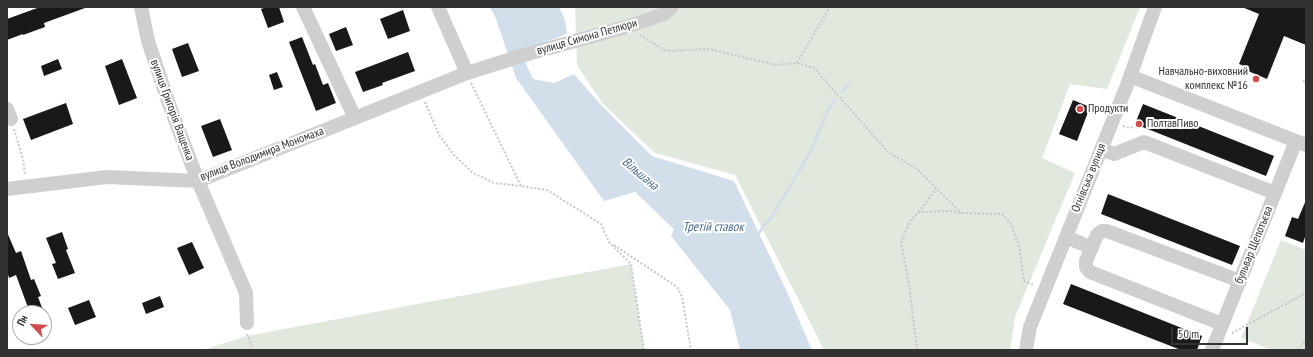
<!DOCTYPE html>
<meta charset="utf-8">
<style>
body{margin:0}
#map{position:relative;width:1313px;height:357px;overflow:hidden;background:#fff;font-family:"PT Sans Narrow",sans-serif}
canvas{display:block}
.frame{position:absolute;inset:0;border:8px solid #323232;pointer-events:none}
.north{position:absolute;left:12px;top:305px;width:40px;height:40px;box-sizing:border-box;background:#fff;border:1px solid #adadad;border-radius:50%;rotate:295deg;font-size:11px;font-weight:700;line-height:16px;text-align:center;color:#323232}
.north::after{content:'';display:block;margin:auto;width:14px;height:18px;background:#d14d4c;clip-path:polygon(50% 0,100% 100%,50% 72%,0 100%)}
.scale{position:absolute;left:1171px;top:327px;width:77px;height:18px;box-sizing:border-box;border:2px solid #323232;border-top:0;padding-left:5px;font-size:12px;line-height:14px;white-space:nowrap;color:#323232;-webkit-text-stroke:3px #fff;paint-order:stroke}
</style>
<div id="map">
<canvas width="1313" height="357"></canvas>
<div class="frame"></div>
<div class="north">Пн</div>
<div class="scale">50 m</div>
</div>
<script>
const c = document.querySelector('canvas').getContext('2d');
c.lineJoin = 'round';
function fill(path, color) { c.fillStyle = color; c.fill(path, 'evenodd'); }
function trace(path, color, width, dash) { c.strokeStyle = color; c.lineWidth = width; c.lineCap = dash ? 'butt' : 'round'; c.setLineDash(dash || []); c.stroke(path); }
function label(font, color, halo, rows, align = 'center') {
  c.font = font + ' "PT Sans Narrow",sans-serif'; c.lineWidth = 4; c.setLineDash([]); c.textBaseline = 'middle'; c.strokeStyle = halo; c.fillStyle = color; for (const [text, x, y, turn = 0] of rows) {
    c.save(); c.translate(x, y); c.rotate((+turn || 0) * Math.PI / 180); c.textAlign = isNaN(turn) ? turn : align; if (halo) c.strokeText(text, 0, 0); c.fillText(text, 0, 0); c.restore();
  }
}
const green = new Path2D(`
 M575,7H1140L1107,89L1070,84L1042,158L1075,173L1015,317L1010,350H824L735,175L655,153L603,104L577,65Z
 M1281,240L1306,250V350H1271L1241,338Z
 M631,264L644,350H203L247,336Z`);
const water = new Path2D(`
 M490,7H559L565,20L567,34L520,51L533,79L554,83L574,74L600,104L652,156L734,181L787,292L812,350H740L730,310L671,236L674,229L635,192L604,201L516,78L496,19Z`);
const stream = new Path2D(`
 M842,92L848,85
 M759,233L764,225L771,218C783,197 796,177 808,156C818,139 823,114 835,100`);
const building = new Path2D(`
 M40,7L85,8L44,23L45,27L23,35V34L7,40V19Z
 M266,7H279L284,22L268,28L261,9Z
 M1242,7H1306V45L1284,36L1267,79L1248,71L1249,68L1239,64L1259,14Z
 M403,10L410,31L388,39L380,19Z
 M346,27L353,45L336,51L329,34Z
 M302,37L313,65L315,64L323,85L328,83L336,103L316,111L289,42Z
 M188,43L199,71L182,77L172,49Z
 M408,52L415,71L382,83L383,85L363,92L355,72Z
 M58,59L62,69L44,76L41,66Z
 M122,59L137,98L119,105L105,66Z
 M277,72L283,87L274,90L269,75Z
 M1073,100L1090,107L1077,141L1059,134Z
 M66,103L73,124L31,140L23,119Z
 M1143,104L1274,156L1266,176L1135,124Z
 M220,119L232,150L213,157L201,126Z
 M1108,194L1240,246L1232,265L1101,214Z
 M1306,200V234L1303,243L1285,236L1292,217L1298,219Z
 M7,232L16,253L21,251L31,280L34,279L41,296L38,297L44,313H30L16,275L9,278L7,271Z
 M62,232L68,249L66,250L75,273L58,279L52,264L56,263L46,238Z
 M192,242L204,268L189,275L177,248Z
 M1071,284L1202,336L1197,350H1181L1063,304Z
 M160,296L164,307L146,314L142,303Z
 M89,300L96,317L75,325L68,308Z`);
const path = new Path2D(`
 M640,35L666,51L709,49L776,65L797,63L814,68L888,152L917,169L961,213
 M797,63L830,7
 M1303,81L1306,82
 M471,83L521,186L547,190L601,224L609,242L631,264L644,350
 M425,102L439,135L454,155L473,173L494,183L521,186
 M1123,126L1130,128L1139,125
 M14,129L23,159L25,175
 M919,212L936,189
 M614,245L677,287L682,297L691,350
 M1232,333L1306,293
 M247,334L251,344L252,350
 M917,350L909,285L901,242L910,221L919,212L950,211L961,213L1002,214L1011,224L1019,246L1024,281L1034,285
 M1298,350L1306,341`);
const minor = new Path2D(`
 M141,7L148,41L169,104L198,181L246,293L247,323
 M303,7L355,118
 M438,7L467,73
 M1130,76L1306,145
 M7,109L11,119
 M1101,149L1114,154L1144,142L1275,193
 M7,189L107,177L198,181L467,73L524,55L626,27L664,14L672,7
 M1066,237L1092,248
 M1222,324L1090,272L1086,267V261L1097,235L1102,231H1107L1240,281
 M1026,350L1030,327L1127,85L1155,7
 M1212,350L1296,141`);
const markers = [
 [1256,79,4,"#d14d4c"],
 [1080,109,4,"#d14d4c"],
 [1139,124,4,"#d14d4c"]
];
const streetNames = [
 ["вулиця Симона Петлюри",587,37,-16],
 ["вулиця Григорія Ващенка",172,110,70],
 ["вулиця Володимира Мономаха",262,154,-21],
 ["Огнівська вулиця",1089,178,-68],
 ["бульвар Щепотьєва",1254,245,-68]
];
const poiNames = [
 ["Навчально-виховний",1248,72,"right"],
 ["комплекс №16",1248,86,"right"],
 ["Продукти",1088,109],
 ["ПолтавПиво",1147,124]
];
const waterNames = [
 ["Вільшана",640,174,40],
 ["Третій ставок",713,227]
];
fill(green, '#e1e8dd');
fill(water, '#d2deea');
trace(stream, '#d2deea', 3);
fill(building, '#191919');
trace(path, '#c6c6c6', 2, [2, 2]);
trace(minor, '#cfcfcf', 14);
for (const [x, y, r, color] of markers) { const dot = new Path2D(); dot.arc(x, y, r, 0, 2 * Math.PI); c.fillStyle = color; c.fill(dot); trace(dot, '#fff', 1.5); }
label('12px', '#323232', '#fff', streetNames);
label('12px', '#323232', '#fff', poiNames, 'left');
label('italic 13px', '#496c8c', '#fff', waterNames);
</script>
